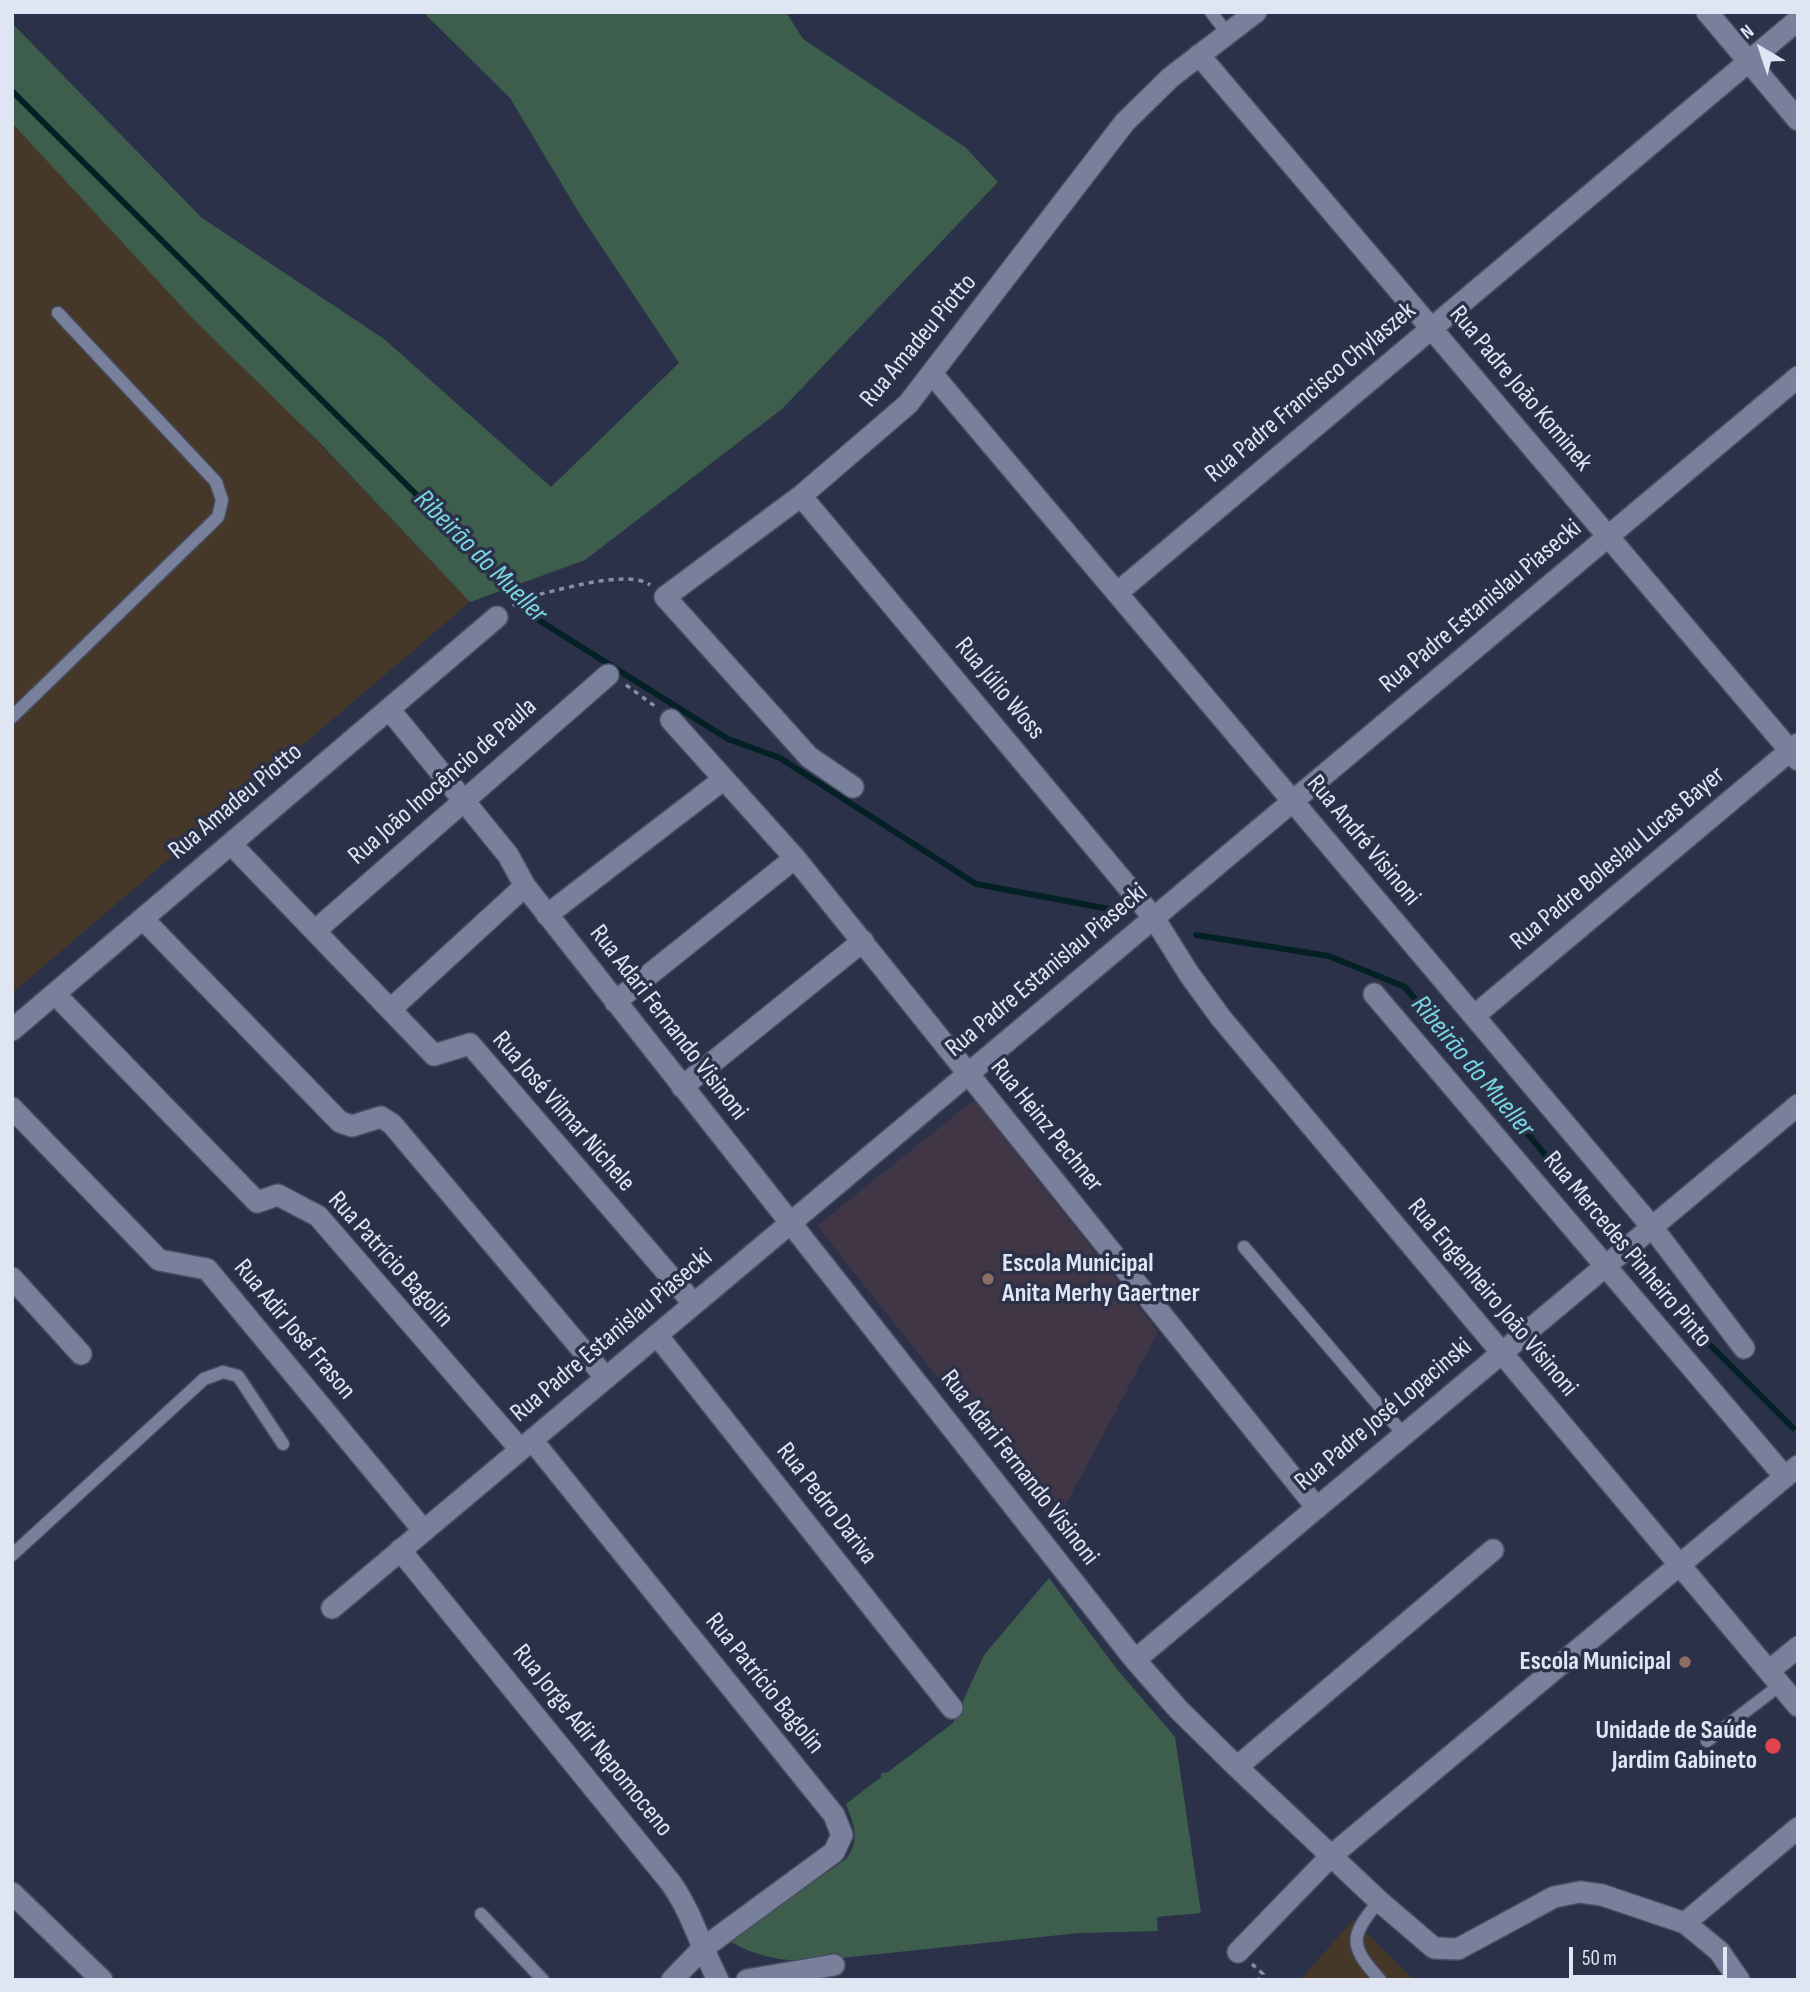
<!DOCTYPE html>
<meta charset="utf-8">
<style>
body{margin:0}
#map{position:relative;width:1810px;height:1992px;overflow:hidden;background:#2b3149;font-family:"Sofia Sans Condensed",sans-serif}
canvas{display:block}
.frame{position:absolute;inset:0;border:14px solid #e0e5f4;pointer-events:none}
.north{position:absolute;left:1726px;top:14px;width:70px;height:70px;-webkit-text-stroke:5px #2b3149;paint-order:stroke;rotate:321deg;font-size:19px;font-weight:700;line-height:28px;text-align:center;color:#e0e5f4}
.north::after{content:'';display:block;margin:auto;width:24px;height:32px;background:#e0e5f4;clip-path:polygon(50% 0,100% 100%,50% 72%,0 100%)}
.scale{position:absolute;left:1569px;top:1947px;width:158px;height:32px;box-sizing:border-box;border:4px solid #e0e5f4;border-top:0;padding-left:9px;font-size:21px;line-height:24px;white-space:nowrap;color:#e0e5f4;-webkit-text-stroke:5px #2b3149;paint-order:stroke}
</style>
<div id="map">
<canvas width="1810" height="1992"></canvas>
<div class="frame"></div>
<div class="north">N</div>
<div class="scale">50 m</div>
</div>
<script>
const c = document.querySelector('canvas').getContext('2d');
c.lineJoin = 'round';
function fill(path, color) { c.fillStyle = color; c.fill(path, 'evenodd'); }
function trace(path, color, width, dash) { c.strokeStyle = color; c.lineWidth = width; c.lineCap = dash ? 'butt' : 'round'; c.setLineDash(dash || []); c.stroke(path); }
function label(font, color, halo, rows, align = 'center') {
  c.font = font + ' "Sofia Sans Condensed",sans-serif'; c.lineWidth = 7; c.setLineDash([]); c.textBaseline = 'middle'; c.strokeStyle = halo; c.fillStyle = color; for (const [text, x, y, turn = 0] of rows) {
    c.save(); c.translate(x, y); c.rotate((+turn || 0) * Math.PI / 180); c.textAlign = isNaN(turn) ? turn : align; if (halo) c.strokeText(text, 0, 0); c.fillText(text, 0, 0); c.restore();
  }
}
const industrial = new Path2D(`
 M12,120L470,602L12,993Z
 M1353,1920L1414,1980H1300Z`);
const education = new Path2D(`
 M974,1100L1158,1332L1055,1525L817,1226Z`);
const green = new Path2D(`
 M423,12H786L803,39L965,147L998,182L782,409L585,560L470,602L319,442L195,321L12,123V23L202,218L384,339L551,487L679,363L581,216L510,98Z
 M1049,1578L1116,1668L1175,1737L1201,1913L1157,1917L1158,1931L1079,1933L813,1961C781,1961 757,1957 729,1941L846,1859C861,1839 854,1826 846,1804L881,1777V1773L888,1772L953,1723L984,1655Z`);
const stream = new Path2D(`
 M12,91L480,558L532,616L728,739L780,758L976,884L1120,911
 M1196,935L1329,956L1405,987L1598,1218
 M1651,1286L1793,1428`);
const path = new Path2D(`
 M513,606L524,598C553,592 627,568 650,585
 M626,685L656,707
 M1252,1964L1263,1974L1258,1980`);
const service = new Path2D(`
 M1211,12L1227,33
 M12,717L218,517L222,500L216,482L58,313
 M1244,1247L1404,1435
 M12,1555L204,1379L223,1372L238,1376L283,1444
 M1707,1741L1780,1685
 M1379,1901C1349,1937 1349,1945 1380,1980
 M481,1914L543,1980`);
const minor = new Path2D(`
 M1707,12L1798,120
 M1199,55L1798,760
 M933,375L1652,1227L1744,1348
 M801,496L1154,918L1189,974L1221,1018L1798,1706
 M1117,593L1798,20
 M389,709L508,855L525,886L1135,1660L1179,1710L1237,1767L1379,1901L1434,1948L1458,1949L1554,1897L1580,1892L1602,1895L1685,1923L1719,1951L1739,1980
 M671,720L795,858L1317,1508
 M853,787L809,757L665,597L801,496L908,404L1125,122L1171,77L1256,12
 M231,844L434,1055L470,1044L694,1304
 M547,915L724,779
 M143,919L340,1122L352,1126L381,1117L392,1124L606,1378
 M315,931L608,675
 M55,994L257,1202L278,1195L318,1216L520,1449
 M1374,994L1785,1477
 M615,1002L795,858
 M391,1009L525,886
 M1474,1016L1798,744
 M12,1030L497,617
 M682,1087L863,941
 M12,1108L159,1260L207,1269L424,1531
 M12,1278L81,1354
 M657,1335L952,1708
 M532,1440L834,1815L842,1835L834,1852L826,1858L702,1949L672,1980
 M400,1550L671,1883C692,1913 701,1947 718,1980
 M332,1608L1798,377
 M1135,1660L1798,1105
 M1769,1671L1798,1647
 M1237,1767L1493,1550
 M1685,1923L1798,1828
 M1238,1952L1331,1856L1798,1466
 M747,1980L834,1965`);
const secondary = new Path2D(`
 M12,1893L102,1980`);
const markers = [
 [988,1279,7,"#8d6e63"],
 [1685,1662,7,"#8d6e63"],
 [1773,1746,9,"#e0444e"]
];
const streetNames = [
 ["Rua Amadeu Piotto",919,341,-50],
 ["Rua Padre João Kominek",1520,389,50],
 ["Rua Padre Francisco Chylaszek",1311,393,-40],
 ["Rua Padre Estanislau Piasecki",1481,607,-40],
 ["Rua Júlio Woss",999,689,50],
 ["Rua João Inocêncio de Paula",443,782,-41],
 ["Rua Amadeu Piotto",236,802,-40],
 ["Rua André Visinoni",1363,841,50],
 ["Rua Padre Boleslau Lucas Bayer",1618,859,-40],
 ["Rua Padre Estanislau Piasecki",1047,971,-40],
 ["Rua Adari Fernando Visinoni",668,1023,52],
 ["Rua José Vilmar Nichele",563,1112,49],
 ["Rua Heinz Pechner",1046,1126,51],
 ["Rua Mercedes Pinheiro Pinto",1627,1250,50],
 ["Rua Patrício Bagolin",390,1260,48],
 ["Rua Engenheiro João Visinoni",1492,1298,50],
 ["Rua Adir José Frason",294,1330,50],
 ["Rua Padre Estanislau Piasecki",612,1336,-40],
 ["Rua Padre José Lopacinski",1384,1415,-40],
 ["Rua Adari Fernando Visinoni",1019,1468,52],
 ["Rua Pedro Dariva",826,1504,52],
 ["Rua Patrício Bagolin",764,1684,51],
 ["Rua Jorge Adir Nepomoceno",592,1741,51]
];
const poiNames = [
 ["Escola Municipal",1002,1264,"left"],
 ["Anita Merhy Gaertner",1002,1294,"left"],
 ["Escola Municipal",1671,1662],
 ["Unidade de Saúde",1757,1731],
 ["Jardim Gabineto",1757,1761]
];
const waterNames = [
 ["Ribeirão do Mueller",480,557,45],
 ["Ribeirão do Mueller",1472,1067,50]
];
fill(industrial, '#453829');
fill(education, '#403645');
fill(green, '#3d5e4c');
trace(stream, '#032125', 6);
trace(service, '#494e61', 15);
trace(minor, '#494e61', 24);
trace(secondary, '#494e61', 24);
trace(path, '#888ea1', 3.5, [5, 5]);
trace(service, '#78809c', 12);
trace(minor, '#78809c', 21);
trace(secondary, '#78809c', 21);
for (const [x, y, r, color] of markers) { const dot = new Path2D(); dot.arc(x, y, r, 0, 2 * Math.PI); c.fillStyle = color; c.fill(dot); trace(dot, '#2b3149', 2.5); }
label('26px', '#e0e5f4', '#2b3149', streetNames);
label('bold 26px', '#e0e5f4', '#2b3149', poiNames, 'right');
label('italic 28px', '#7ad6e2', '#2b3149', waterNames);
</script>
